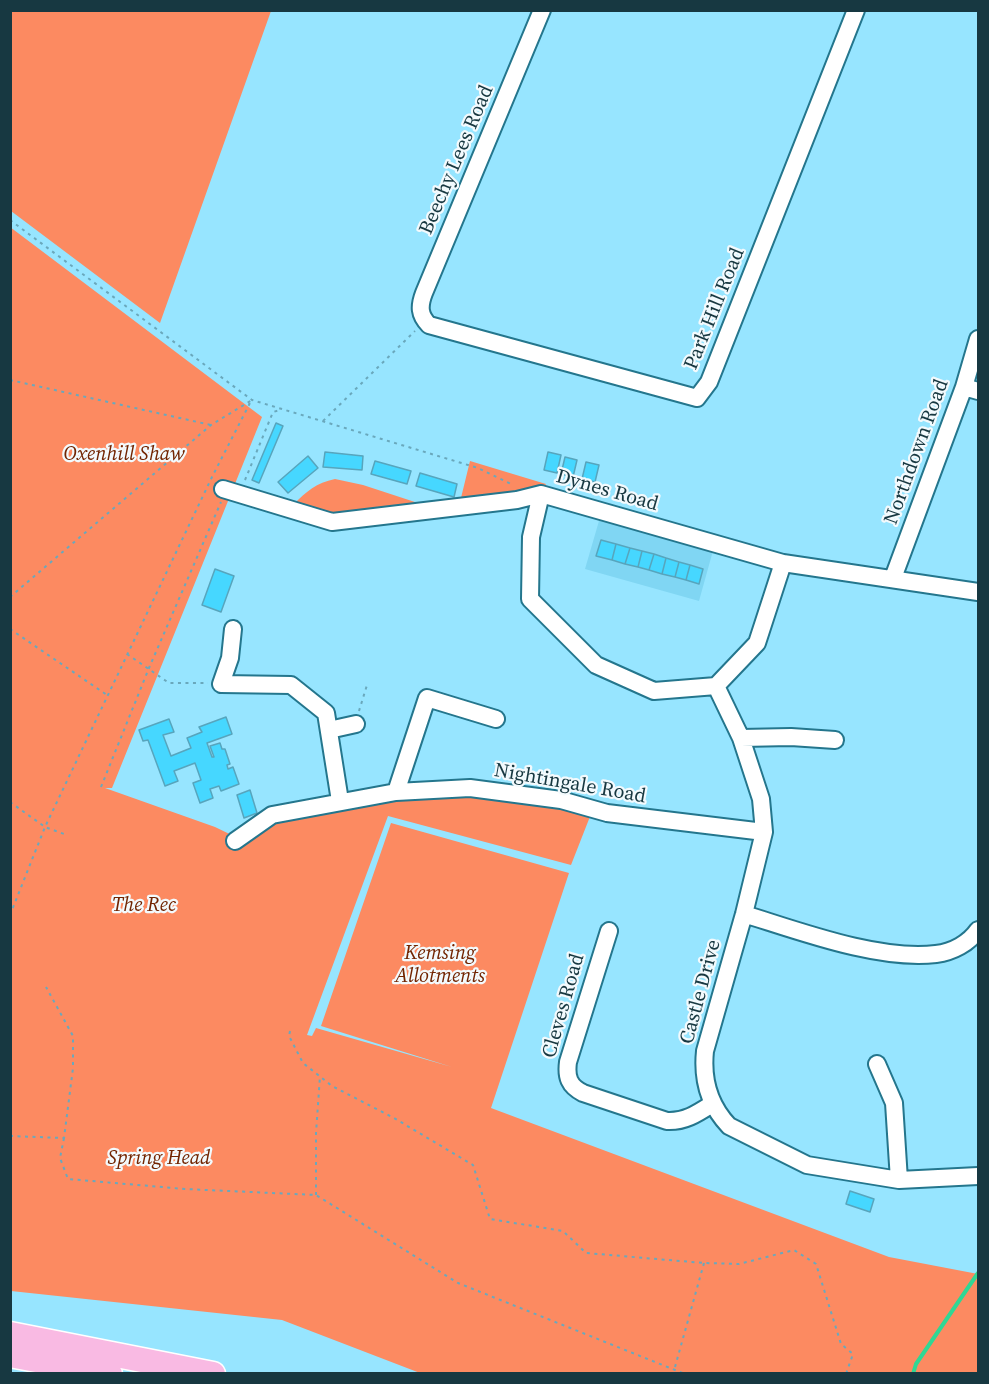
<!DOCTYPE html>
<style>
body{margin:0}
#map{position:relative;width:989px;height:1384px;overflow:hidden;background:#97e5ff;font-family:"Source Serif 4",serif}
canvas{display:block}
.frame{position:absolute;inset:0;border:12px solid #173841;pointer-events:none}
</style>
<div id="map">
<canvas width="989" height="1384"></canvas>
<div class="frame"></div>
</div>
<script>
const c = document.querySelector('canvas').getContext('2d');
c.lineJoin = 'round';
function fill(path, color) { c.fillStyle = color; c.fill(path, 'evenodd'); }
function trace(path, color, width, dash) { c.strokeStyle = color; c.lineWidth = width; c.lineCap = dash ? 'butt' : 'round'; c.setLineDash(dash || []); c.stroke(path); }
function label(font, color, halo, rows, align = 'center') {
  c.font = font + ' "Source Serif 4",serif'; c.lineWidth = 4.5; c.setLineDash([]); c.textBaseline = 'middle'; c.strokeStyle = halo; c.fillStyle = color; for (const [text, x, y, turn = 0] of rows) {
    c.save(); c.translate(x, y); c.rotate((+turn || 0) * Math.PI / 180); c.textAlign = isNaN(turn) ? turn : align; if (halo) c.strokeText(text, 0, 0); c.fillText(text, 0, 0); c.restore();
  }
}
const built = new Path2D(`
 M601,514L714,547L699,601L585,569Z`);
const green = new Path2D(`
 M10,11H271L160,323L11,211Z
 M10,227L262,417L112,788H105L215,827L244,841C253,836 262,829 271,824C285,818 305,816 320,812C409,791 502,787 591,814L571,865L388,816L307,1035L312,1036L316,1028L452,1067L321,1026L391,823L569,873L491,1108L889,1257L978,1274V1373H420L282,1320L11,1291Z
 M470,461L546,484L543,489L460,502Z
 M335,479L363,485L421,504L331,514L293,505C307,491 316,483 335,479Z`);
const stream = new Path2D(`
 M913,1374L916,1364L978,1273`);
const building = new Path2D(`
 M276,423L283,426L259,483L252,480Z
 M325,452L363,456L362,470L323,467Z
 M548,452L561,455L557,473L544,470Z
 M308,456L318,468L288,493L278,482Z
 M565,457L577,460L573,477L561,474Z
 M375,461L411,471L407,484L371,474Z
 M586,462L599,465L595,482L582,479Z
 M420,473L457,484L454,497L416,486Z
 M601,540L616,544L612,560L596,556Z
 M616,544L630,548L625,564L612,560Z
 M630,548L642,551L638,567L625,564Z
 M642,551L654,554L649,570L638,567Z
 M654,554L666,558L662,574L649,570Z
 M666,558L679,562L675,577L662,574Z
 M679,562L690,565L686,580L675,577Z
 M690,565L703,569L699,584L686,580Z
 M215,569L234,576L221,612L202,605Z
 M226,717L232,734L207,743L212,757H214L210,746L220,743L222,749H225L230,764L227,765L228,769L233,767L239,784L221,791L219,786L210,789L213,798L200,803L193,783L201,780L195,763L174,771L178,781L165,786L148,740L143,741L139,730L169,719L174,732L163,735L171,756L191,748L187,738L202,732L199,727Z
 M250,790L257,813L244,818L237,795Z
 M850,1191L874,1199L870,1212L846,1204Z`);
const path = new Path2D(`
 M10,220L252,400L478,468L513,485
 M10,380L211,425
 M323,421L415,331
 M245,480L273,412L280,410
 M10,597L211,425L252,400
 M10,629L107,695
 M127,654L169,683H208
 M359,711L367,685
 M101,787L149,668L221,502
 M10,802L45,827L64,834
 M10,915L45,827L212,477L251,401
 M10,964H12
 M290,1031L289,1036L303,1063L332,1086L394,1118L473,1165L490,1219L563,1231L586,1253L704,1263L739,1264L794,1250L816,1264L841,1344L853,1354L846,1374
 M10,1136L64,1138L73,1068V1036L46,987
 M64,1138L60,1158L68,1179L185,1189L316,1195L458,1283L685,1374
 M316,1195V1133L320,1076
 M675,1367L704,1263`);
const minor = new Path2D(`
 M542,10L424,293C419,306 419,315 429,325L697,398L709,382L856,10
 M964,387L978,391
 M223,489L332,522L517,500L541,494L783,563L978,592
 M541,494L531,537L530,599L596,665L654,691L716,686L757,643L783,563
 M893,578L964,387L978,339
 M233,629L230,658L221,684L291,685L326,713L340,801
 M716,686L741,738L761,799L764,832L744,914L705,1051C702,1080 709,1105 729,1126L807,1165L899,1180L978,1176
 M329,730L356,724
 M741,738L791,737L835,740
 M396,792L427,698L496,719
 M235,841L272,815L396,792L470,788L561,800L607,813L764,832
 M744,914C799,931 879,961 936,954C953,952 969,943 978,930
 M609,931L568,1062C566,1077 569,1086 583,1093L667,1121C685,1122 698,1113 712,1104
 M877,1064L894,1103L899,1180`);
const highway = new Path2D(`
 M10,1334L213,1374
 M10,1355L110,1374`);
const streetNames = [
 ["Beechy Lees Road",457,160,-67],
 ["Park Hill Road",715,309,-68],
 ["Northdown Road",917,452,-70],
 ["Dynes Road",607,491,16],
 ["Nightingale Road",570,784,10],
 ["Castle Drive",701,992,-75],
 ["Cleves Road",564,1006,-74]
];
const parkNames = [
 ["Oxenhill Shaw",124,455],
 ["The Rec",144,906],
 ["Kemsing",440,954],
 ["Allotments",440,977],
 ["Spring Head",159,1159]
];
fill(built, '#80d6f3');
fill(green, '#fc8a61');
trace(stream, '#30d794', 4);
fill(building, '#46d7ff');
trace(building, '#57a5bd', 1.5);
trace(minor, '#24768d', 20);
trace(highway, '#fff', 27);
trace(path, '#6aa8bc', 2, [3, 4.5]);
trace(minor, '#fff', 16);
trace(highway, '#f9bae3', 24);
label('20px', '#173841', '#f3fafd', streetNames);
label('italic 20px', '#722401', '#f3fafd', parkNames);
</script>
